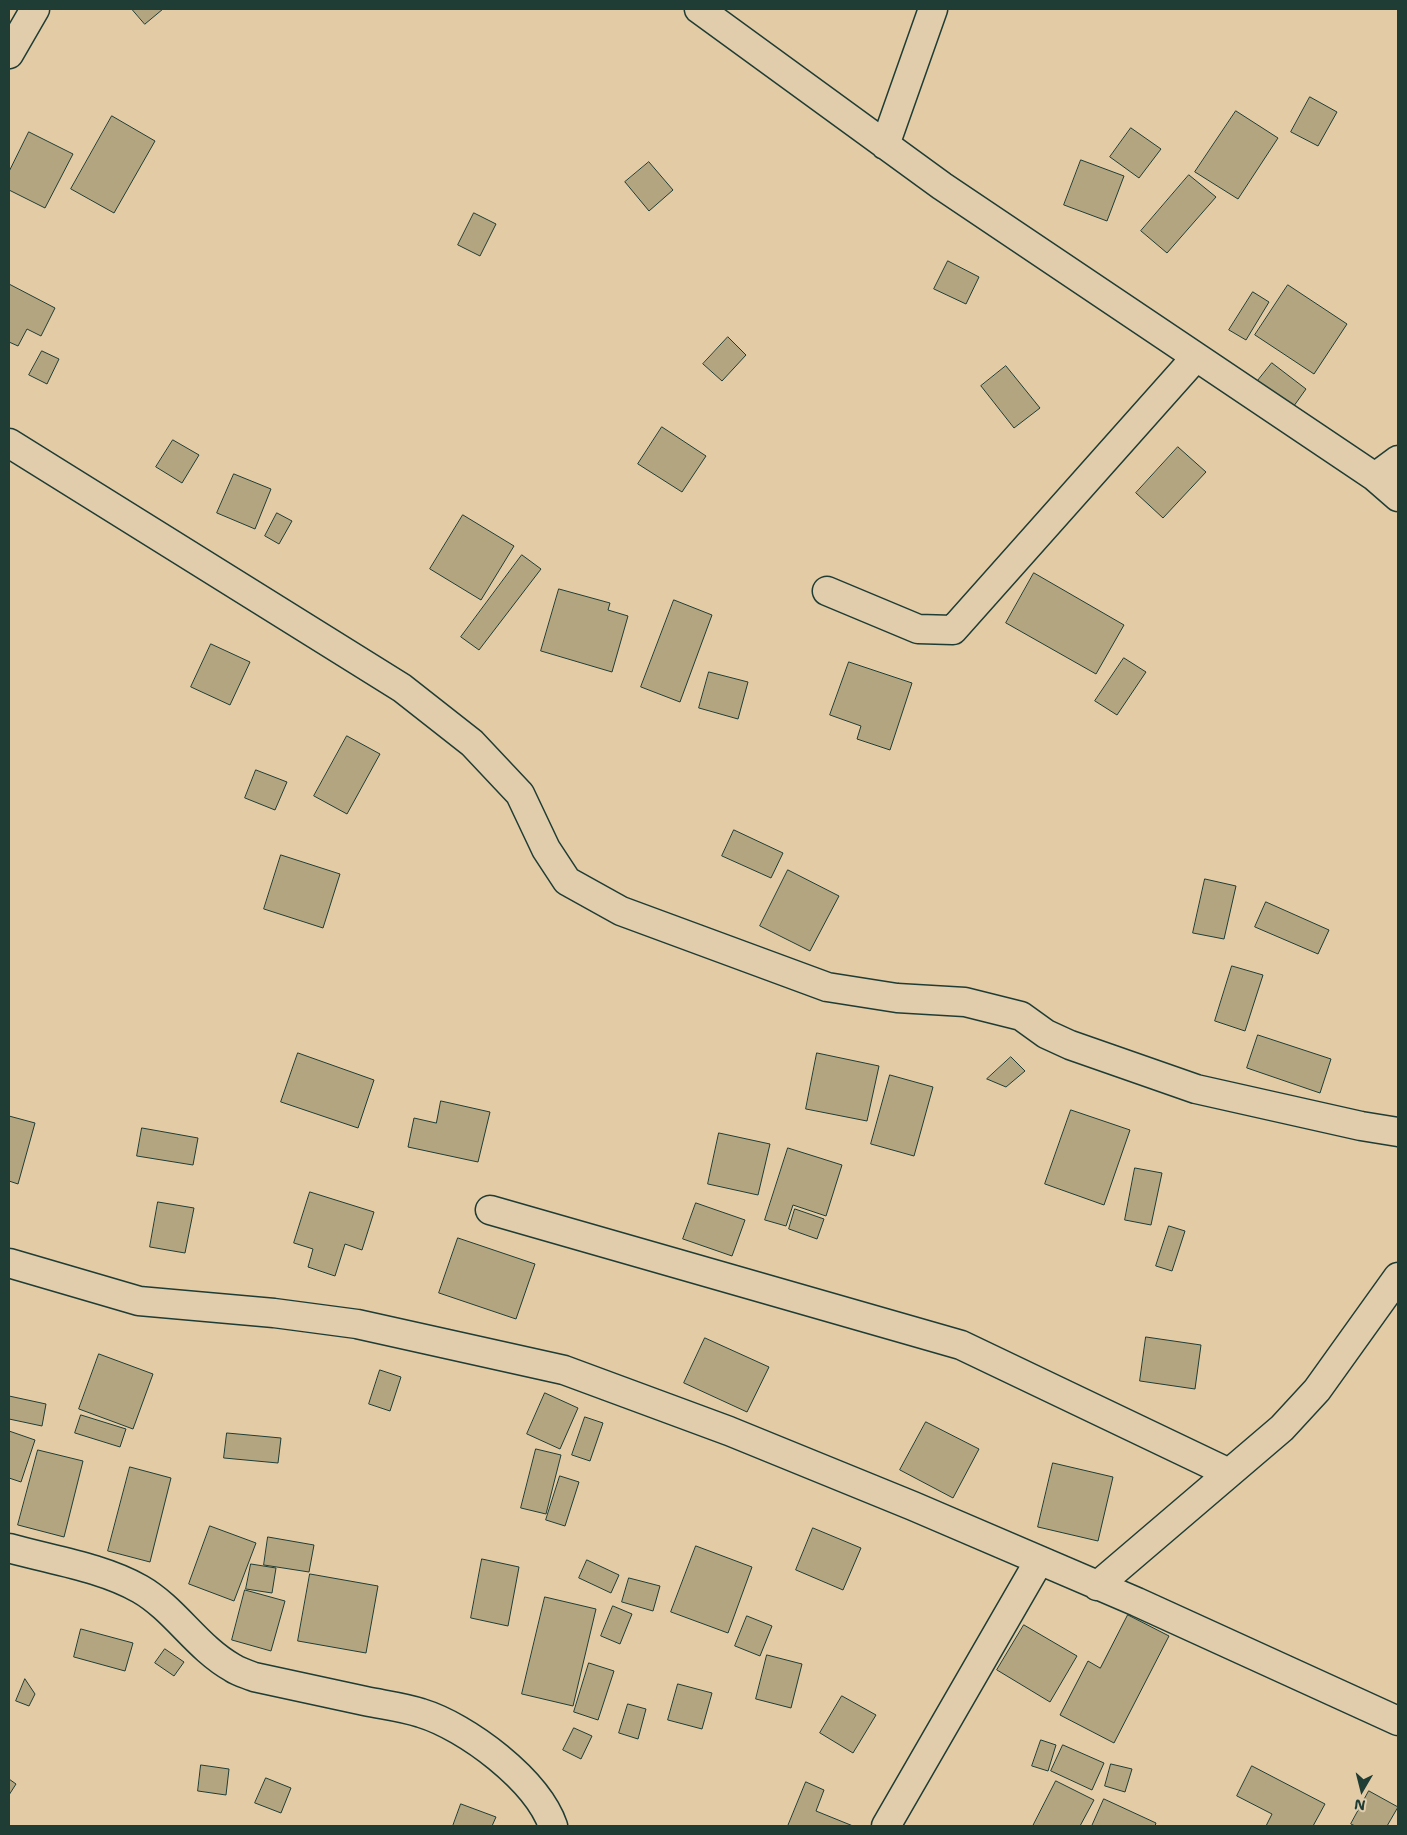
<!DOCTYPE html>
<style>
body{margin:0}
#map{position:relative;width:1407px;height:1835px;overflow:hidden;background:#e3cba6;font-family:"Shantell Sans",sans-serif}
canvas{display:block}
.frame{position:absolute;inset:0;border:10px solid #1f3d34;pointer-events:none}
.north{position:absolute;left:1337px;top:1765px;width:50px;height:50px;-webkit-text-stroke:4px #e1ccab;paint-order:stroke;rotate:188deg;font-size:14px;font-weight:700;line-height:20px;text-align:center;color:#1f3d34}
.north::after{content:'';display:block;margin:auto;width:18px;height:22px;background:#1f3d34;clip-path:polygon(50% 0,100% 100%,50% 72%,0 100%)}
</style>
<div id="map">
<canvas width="1407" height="1835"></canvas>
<div class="frame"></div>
<div class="north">N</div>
</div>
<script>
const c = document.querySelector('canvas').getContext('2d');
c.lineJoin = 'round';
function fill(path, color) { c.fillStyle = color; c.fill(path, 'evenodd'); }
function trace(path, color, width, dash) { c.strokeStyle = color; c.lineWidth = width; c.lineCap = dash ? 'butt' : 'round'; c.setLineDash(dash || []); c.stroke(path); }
const building = new Path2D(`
 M132,9H163L145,24Z
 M1310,97L1337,112L1318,146L1291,132Z
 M1236,111L1278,138L1238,199L1195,172Z
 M112,116L155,141L114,213L71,189Z
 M1131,128L1161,149L1139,178L1110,157Z
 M29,132L73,154L45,208L9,190V172Z
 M1081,160L1124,176L1107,221L1064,205Z
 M649,162L673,190L649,211L625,182Z
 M1189,175L1216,197L1167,253L1141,231Z
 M474,213L496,224L480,256L458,245Z
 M948,261L979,277L966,304L934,289Z
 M9,284L55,308L41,336L27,329L18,346L9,342Z
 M1288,285L1347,324L1314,374L1255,335Z
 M1253,292L1269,302L1246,340L1229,330Z
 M728,337L746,355L722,381L703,364Z
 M42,351L59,359L47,384L29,375Z
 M1272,363L1306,389L1291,410L1256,383Z
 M1006,366L1040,408L1014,428L981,386Z
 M662,427L706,456L682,492L638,464Z
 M173,440L199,455L182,483L156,467Z
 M1178,447L1206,472L1163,518L1136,493Z
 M234,474L271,489L255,529L217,513Z
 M277,513L292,521L279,544L265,536Z
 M463,515L514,546L481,600L430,569Z
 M522,555L541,569L479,650L461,637Z
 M1034,573L1124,625L1096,674L1006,623Z
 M559,589L610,603L608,610L628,616L612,672L541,651Z
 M674,600L712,615L680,702L641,687Z
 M211,644L250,662L230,705L191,687Z
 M1124,658L1146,672L1117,715L1095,701Z
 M849,662L912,683L890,750L857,739L861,726L830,715Z
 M709,672L748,682L738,719L699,708Z
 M347,736L380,754L347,814L314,796Z
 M256,770L287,782L275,810L245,798Z
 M734,830L783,853L771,878L722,856Z
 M281,855L340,874L323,928L264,909Z
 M788,870L839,896L810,951L760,926Z
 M1205,879L1236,886L1224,939L1193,933Z
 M1266,902L1329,930L1318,954L1255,927Z
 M1232,966L1263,975L1245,1031L1215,1021Z
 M1258,1035L1331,1059L1320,1093L1247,1068Z
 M298,1053L374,1080L358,1128L281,1102Z
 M817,1053L879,1066L867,1121L806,1109Z
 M1011,1057L1025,1071L1006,1087L987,1079Z
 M890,1075L933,1087L914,1156L871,1144Z
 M441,1101L490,1112L478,1162L408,1147L414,1118L436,1123Z
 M1071,1110L1130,1130L1104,1205L1045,1184Z
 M9,1116L35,1123L18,1184L9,1181Z
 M142,1128L198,1138L193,1165L137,1156Z
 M719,1133L770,1144L758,1195L708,1184Z
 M788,1148L842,1165L826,1216L793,1205L786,1226L765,1220Z
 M1135,1168L1162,1173L1151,1225L1125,1220Z
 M310,1192L374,1212L362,1250L345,1244L335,1276L308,1267L313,1249L294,1243Z
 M158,1202L194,1208L185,1253L150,1247Z
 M696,1203L745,1220L732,1256L683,1239Z
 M795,1209L824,1219L817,1239L789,1229Z
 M1169,1226L1185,1231L1172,1271L1156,1266Z
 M458,1238L535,1264L516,1319L439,1293Z
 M1146,1337L1201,1345L1195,1389L1140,1381Z
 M705,1338L769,1367L747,1412L684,1383Z
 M99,1354L153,1374L133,1429L79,1409Z
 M380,1370L401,1377L390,1411L369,1404Z
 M545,1393L578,1408L560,1449L527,1434Z
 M9,1396L46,1404L42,1426L9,1419Z
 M81,1415L126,1429L120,1447L75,1433Z
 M585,1417L603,1423L590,1461L572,1455Z
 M926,1422L979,1449L953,1498L900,1470Z
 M9,1431L35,1440L21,1482L9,1478Z
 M227,1433L281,1438L278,1463L224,1458Z
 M536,1449L561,1455L546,1514L521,1508Z
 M38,1450L83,1461L64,1537L18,1525Z
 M1053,1463L1113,1477L1098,1541L1038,1527Z
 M130,1467L171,1478L150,1562L108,1551Z
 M560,1476L579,1482L565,1526L546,1520Z
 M210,1526L256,1543L234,1601L189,1584Z
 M813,1528L861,1548L843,1590L796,1570Z
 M268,1537L314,1545L309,1572L264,1565Z
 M696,1546L752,1567L728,1633L671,1612Z
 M482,1559L519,1567L508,1626L471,1618Z
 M587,1560L619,1575L611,1593L579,1578Z
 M251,1564L276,1568L272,1593L246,1589Z
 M310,1574L378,1586L366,1653L298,1641Z
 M629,1578L660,1586L653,1611L622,1602Z
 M245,1590L285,1601L271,1651L232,1640Z
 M545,1597L596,1609L573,1706L522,1694Z
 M613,1606L632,1614L620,1644L601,1636Z
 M1128,1615L1169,1636L1114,1743L1060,1715L1088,1661L1100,1668Z
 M747,1616L772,1626L760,1656L735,1646Z
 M1024,1625L1077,1656L1050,1702L997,1670Z
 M81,1629L133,1643L125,1671L74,1657Z
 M165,1649L184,1662L174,1676L155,1663Z
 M767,1655L802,1664L791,1708L756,1699Z
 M589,1663L614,1671L598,1720L574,1712Z
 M25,1679L35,1694L29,1706L16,1701Z
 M678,1684L712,1693L702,1729L668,1720Z
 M842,1696L876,1715L853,1753L820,1733Z
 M628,1704L646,1709L638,1739L619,1733Z
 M574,1728L592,1736L581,1759L563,1750Z
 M1041,1740L1056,1745L1048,1771L1032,1766Z
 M1063,1745L1104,1763L1092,1790L1051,1771Z
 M1111,1764L1132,1769L1125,1792L1105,1786Z
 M201,1765L229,1769L226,1795L198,1791Z
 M1252,1766L1325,1804L1313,1826H1266L1272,1814L1237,1796Z
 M266,1778L291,1788L281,1813L255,1803Z
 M9,1779L16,1784L9,1795Z
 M1056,1781L1094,1800L1080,1826H1033Z
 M806,1782L824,1790L816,1811L853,1826H788Z
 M1369,1791L1398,1807L1387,1826H1355L1351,1824Z
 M1104,1799L1156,1823L1155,1826H1092Z
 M461,1804L496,1817L492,1826H453Z`);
const minor = new Path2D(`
 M699,9L942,186L1375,477L1398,497
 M9,54L35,9
 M885,145L933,9
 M9,443L402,688L472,743L520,794L546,849L567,881L621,911L827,987L897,998L965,1002L1021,1016L1046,1034L1070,1045L1196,1089L1361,1126L1398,1132
 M1375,477L1398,460
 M827,591L918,629L953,630L1196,357
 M490,1210L961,1345L1229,1473
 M9,1263L139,1301L274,1313L357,1324L564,1370L729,1431L913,1506L1137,1602L1398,1721
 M9,1548C51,1560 101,1567 140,1589C175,1609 197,1648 233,1668C239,1672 247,1674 254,1677C291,1685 328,1693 365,1701C384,1705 403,1707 421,1713C467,1727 537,1780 553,1826
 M1097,1586L1282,1428L1317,1390L1398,1277
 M886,1826L1039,1561`);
fill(building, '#b4a581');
trace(building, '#1f3d34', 1);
trace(minor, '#1f3d34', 31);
trace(minor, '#e1ccab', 28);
</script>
